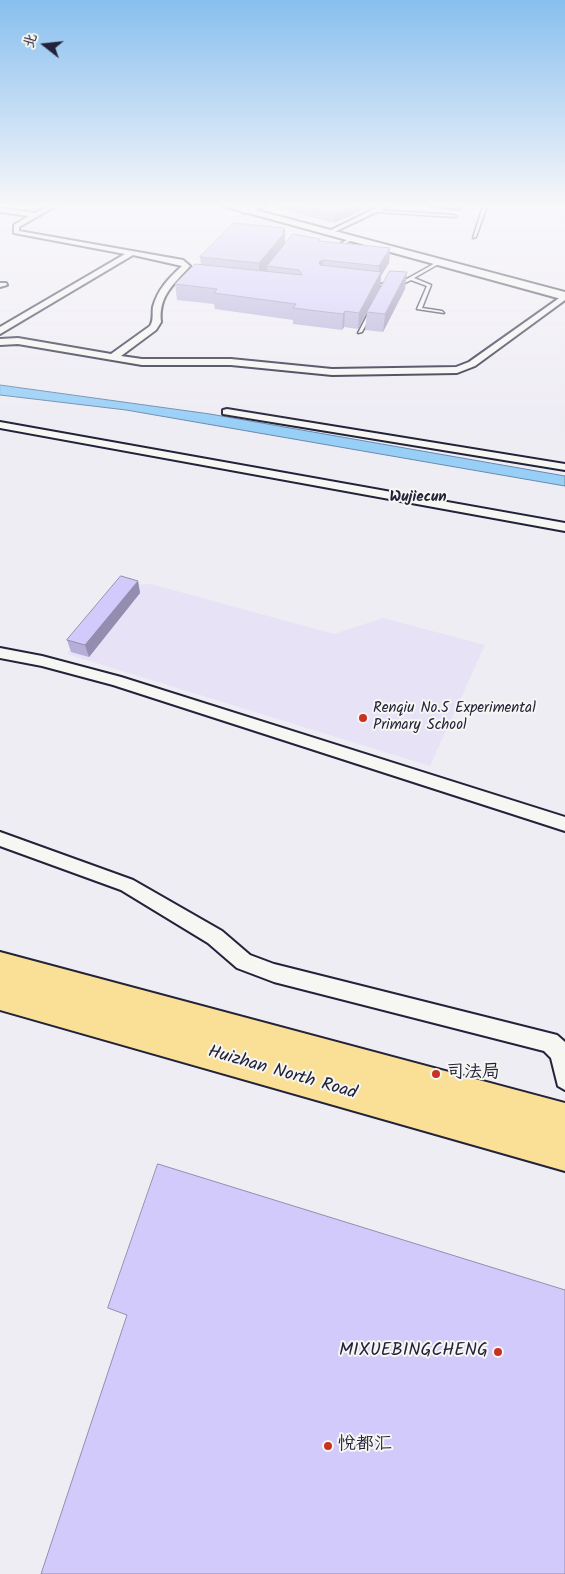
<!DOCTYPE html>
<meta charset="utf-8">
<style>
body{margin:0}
#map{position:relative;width:565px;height:1574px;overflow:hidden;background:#efedf4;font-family:Kalam,"LXGW WenKai TC",sans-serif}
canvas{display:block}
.north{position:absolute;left:20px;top:20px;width:50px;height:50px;-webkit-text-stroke:4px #f6f6f2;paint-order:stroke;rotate:286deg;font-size:14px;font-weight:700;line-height:20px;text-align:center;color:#22223b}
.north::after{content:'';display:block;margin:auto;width:18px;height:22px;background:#22223b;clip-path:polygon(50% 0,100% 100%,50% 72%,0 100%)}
</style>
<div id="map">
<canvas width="565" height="1574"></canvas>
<div class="north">北</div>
</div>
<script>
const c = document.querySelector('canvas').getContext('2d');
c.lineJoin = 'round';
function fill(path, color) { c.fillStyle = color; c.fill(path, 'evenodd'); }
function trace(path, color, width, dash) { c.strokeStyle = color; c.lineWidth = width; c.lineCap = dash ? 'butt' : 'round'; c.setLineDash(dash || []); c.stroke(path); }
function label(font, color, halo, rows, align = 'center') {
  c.font = font + ' Kalam,"LXGW WenKai TC",sans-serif'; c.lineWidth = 4; c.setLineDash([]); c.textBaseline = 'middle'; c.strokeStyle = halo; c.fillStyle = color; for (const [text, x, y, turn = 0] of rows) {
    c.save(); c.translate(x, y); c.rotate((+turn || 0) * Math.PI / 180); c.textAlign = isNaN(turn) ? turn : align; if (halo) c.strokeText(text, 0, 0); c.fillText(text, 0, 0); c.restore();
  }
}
const built = new Path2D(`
 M151,584L334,634L383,618L485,645L430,766L67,654L122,586Z`);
const water = new Path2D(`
 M0,385L210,414L565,476V486L126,410L0,395Z`);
const service = new Path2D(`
 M430,206H449L461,208L459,209Z
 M483,206H487L476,237L473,238Z
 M375,210L454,215L456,216L454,217L376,212Z
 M351,238L354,239L333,250L330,249Z
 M439,261L442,262L414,278L431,285L422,308L442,311L444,313L417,309L427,286L411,280L397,287L367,284L369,283L396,285Z
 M372,309L374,310L362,332L358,333L370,310Z`);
const minor = new Path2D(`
 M48,206H56L19,227V231L183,260L190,266C174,284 158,296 161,322L156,330L121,356L142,359H231L332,369L456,367L469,362L565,294V300L475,366L457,373L332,375L231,365H142L18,344L0,345V339L18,338L111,354L150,326C154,320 152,314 153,307C158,289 168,279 182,266L133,255L0,334V327L125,254L14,233V225L29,216L0,212V208L35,213Z
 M255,206H266L244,213L241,211Z
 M380,206H389L330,234L325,233Z
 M0,283H6L7,285L0,287Z
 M227,409L565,464V470L223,414V410Z
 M0,422L565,523V531L0,428Z
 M0,648L42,656L121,677L565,817V831L113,685L42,666L0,658Z
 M0,832L133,880L222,931L250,955L274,964L557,1035L565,1042V1090L558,1086L551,1058L544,1051L274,982L237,968L208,943L121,890L0,846Z`);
const secondary = new Path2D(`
 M223,206H240L565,292V300Z`);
const primary = new Path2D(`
 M0,952L565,1103V1171L0,1010Z`);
const wall = new Path2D(`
 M277,206H364L360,212L334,223L277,208Z
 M285,228V244L320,241L390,248L389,263L381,276L380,288L405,289L383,332L365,330L367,312L358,329L344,327L342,330L293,324V320L215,309L214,304L177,300L175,284L201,265L200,257Z
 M138,581L140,593L89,657L71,652L67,640Z`);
const shadedWall = new Path2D(`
 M353,206H364L360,212L334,223L335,214Z
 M285,228V248L267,266V270L259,280V263Z
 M390,248L389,263L381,276L380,288L358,329L359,313L378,277L379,266Z
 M323,260L322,275L319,262Z
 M407,272L405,289L383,332L385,314Z
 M345,311L344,327L342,330L343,314Z
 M138,581L140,593L89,657L85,645Z`);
const building = new Path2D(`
 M306,206H353L335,214Z
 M234,223L285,228L282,232H285L259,263L200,257Z
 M293,234L320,239L319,241L390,248L379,266L323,260L319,262L320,265L381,272L359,313L345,311L343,314L293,308L296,304L214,293L217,289L175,284L195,264L302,275L299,270L267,266Z
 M390,271L407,272L385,314L367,312Z
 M121,576L138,581L85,645L67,640Z
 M158,1164L565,1290V1574H41L127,1315L108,1308Z`);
const markers = [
 [363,718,5,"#c8321e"],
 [436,1074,5,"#c8321e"],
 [498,1352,5,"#c8321e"],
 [328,1446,5,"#c8321e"]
];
const farQuarternames = [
 ["Wujiecun",418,498]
];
const poiNames = [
 ["Renqiu No.5 Experimental",373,709],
 ["Primary School",373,726]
];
const nearStreetnames = [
 ["Huizhan North Road",282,1074,16]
];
const nearPoinames = [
 ["司法局",446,1074],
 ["MIXUEBINGCHENG",488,1352,"right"],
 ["悦都汇",338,1446]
];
fill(built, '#e7e2f6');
fill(water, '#98cff7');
trace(water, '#698aac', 1);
trace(service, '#22223b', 3);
trace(minor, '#22223b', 4);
trace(secondary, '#22223b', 4);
trace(primary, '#22223b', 4);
fill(service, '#f6f6f2');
fill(minor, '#f6f6f2');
fill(secondary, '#f6f6f2');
fill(primary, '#fadf96');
fill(wall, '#b5aed9');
fill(shadedWall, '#948db0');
fill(building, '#d3cafc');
trace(building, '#948db0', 1);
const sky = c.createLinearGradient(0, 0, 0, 427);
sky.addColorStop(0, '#88bfee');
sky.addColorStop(0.48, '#f8f7fa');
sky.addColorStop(1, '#f8f7fa00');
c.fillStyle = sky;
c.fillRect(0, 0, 565, 427);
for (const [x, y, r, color] of markers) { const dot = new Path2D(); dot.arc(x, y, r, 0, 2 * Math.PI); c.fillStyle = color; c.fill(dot); trace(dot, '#f6f6f2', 2); }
label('bold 15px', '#22223b', '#f6f6f2', farQuarternames);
label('15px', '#22223b', '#f6f6f2', poiNames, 'left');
label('18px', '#22223b', '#f6f6f2', nearStreetnames);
label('18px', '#22223b', '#f6f6f2', nearPoinames, 'left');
</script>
